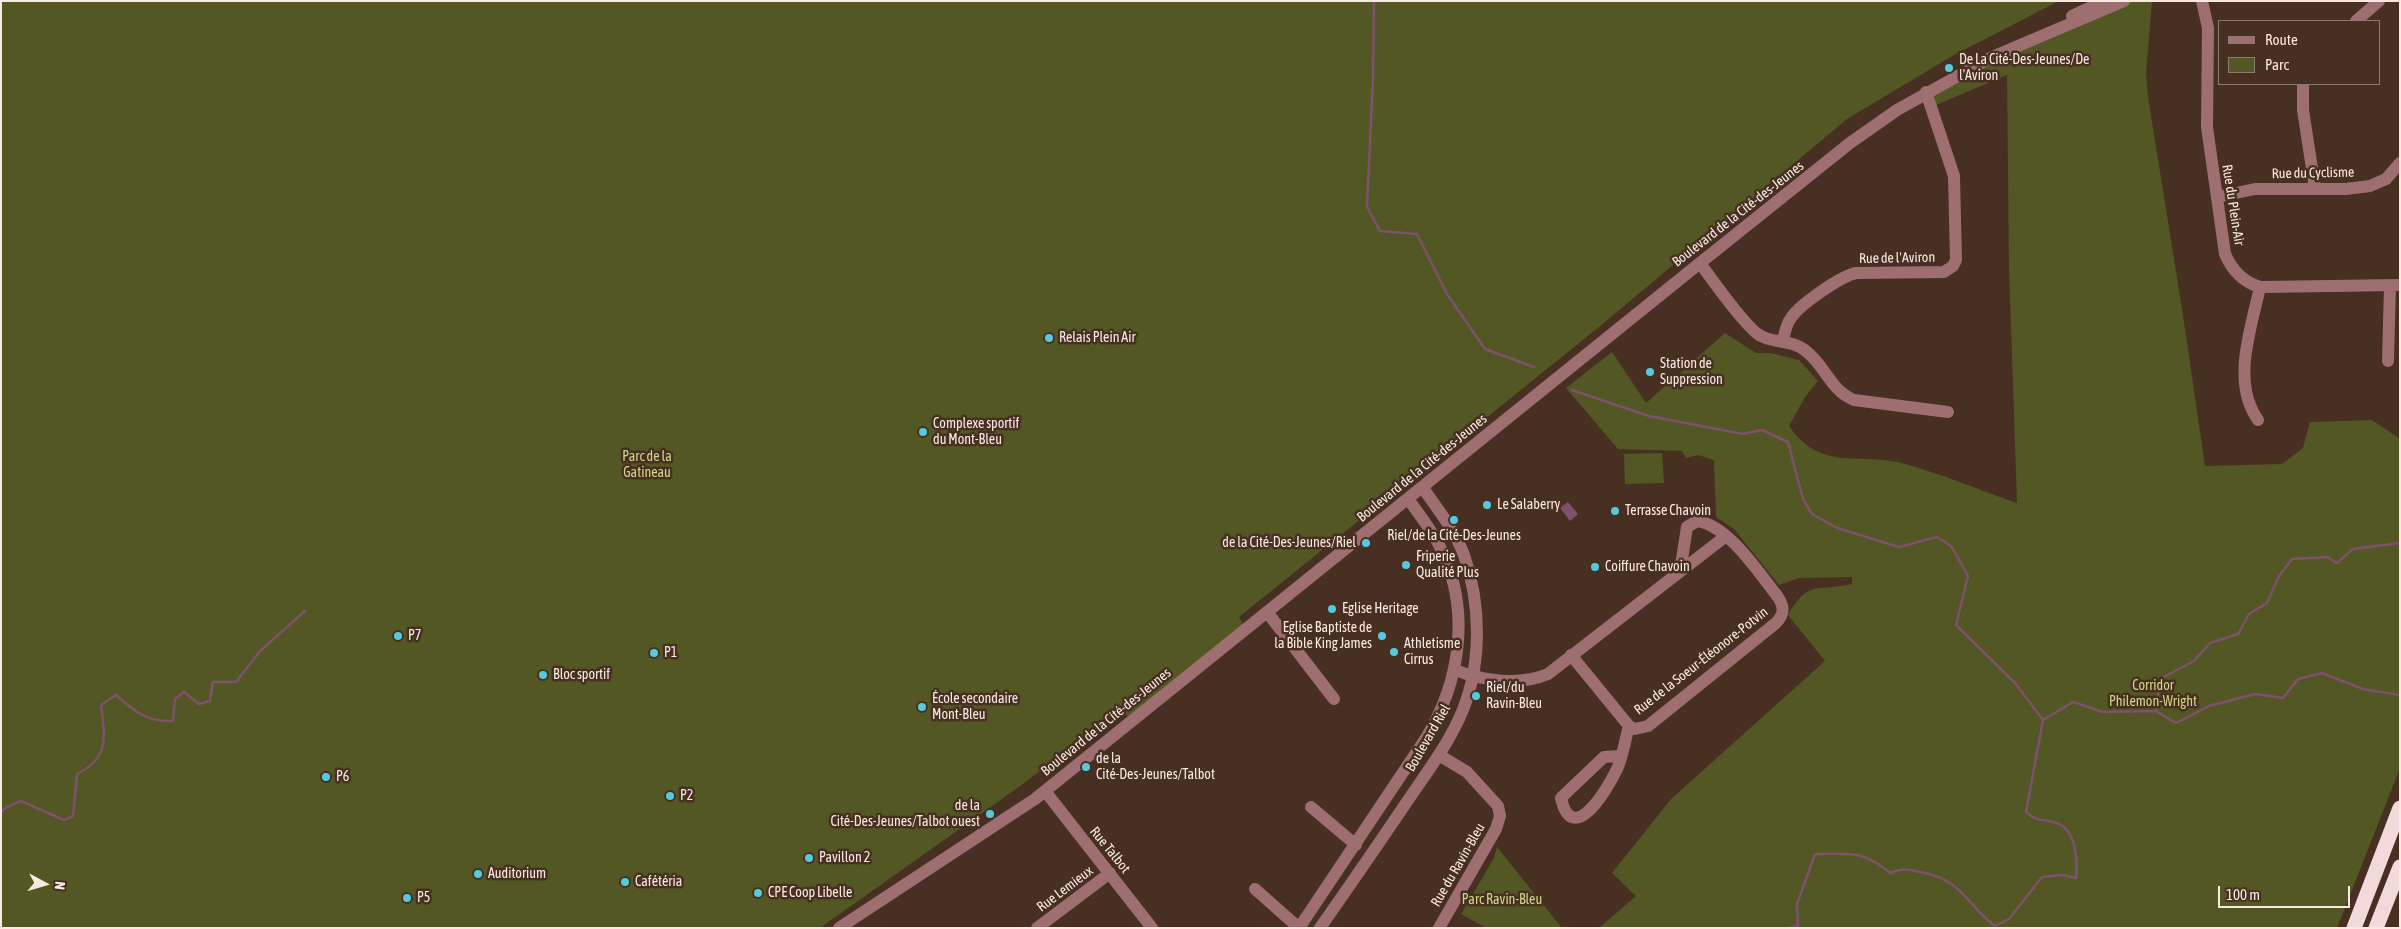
<!DOCTYPE html>
<meta charset="utf-8">
<style>
body{margin:0}
#map{position:relative;width:2401px;height:929px;overflow:hidden;background:#472f22;font-family:"Asap Condensed",sans-serif}
canvas{display:block}
.frame{position:absolute;inset:0;border:2px solid #f9e9e1;pointer-events:none}
.legend{position:absolute;left:2218px;top:20px;width:162px;height:65px;box-sizing:border-box;background:#472f22;border:1px solid #8e796e;margin:0;padding:6px 9px;list-style:none;font-size:15px;color:#f9e9e1}
.legend li{display:flex;align-items:center;gap:10px;height:25px}
.legend b{width:25px;border:1px solid #8e796e}
.north{position:absolute;left:20px;top:859px;width:50px;height:50px;-webkit-text-stroke:4px #472f22;paint-order:stroke;rotate:96deg;font-size:14px;font-weight:700;line-height:20px;text-align:center;color:#f9e9e1}
.north::after{content:'';display:block;margin:auto;width:18px;height:22px;background:#f9e9e1;clip-path:polygon(50% 0,100% 100%,50% 72%,0 100%)}
.scale{position:absolute;left:2218px;top:886px;width:132px;height:22px;box-sizing:border-box;border:2px solid #f9e9e1;border-top:0;padding-left:6px;font-size:15px;line-height:18px;white-space:nowrap;color:#f9e9e1;-webkit-text-stroke:4px #472f22;paint-order:stroke}
</style>
<div id="map">
<canvas width="2401" height="929"></canvas>
<div class="frame"></div>
<ul class="legend">
<li><b style="height:6px;background:#9e6e71"></b>Route</li>
<li><b style="height:14px;background:#525723"></b>Parc</li>
</ul>
<div class="north">N</div>
<div class="scale">100 m</div>
</div>
<script>
const c = document.querySelector('canvas').getContext('2d');
c.lineJoin = 'round';
function fill(path, color) { c.fillStyle = color; c.fill(path, 'evenodd'); }
function trace(path, color, width, dash) { c.strokeStyle = color; c.lineWidth = width; c.lineCap = dash ? 'butt' : 'round'; c.setLineDash(dash || []); c.stroke(path); }
function label(font, color, halo, rows, align = 'center') {
  c.font = font + ' "Asap Condensed",sans-serif'; c.lineWidth = 5; c.setLineDash([]); c.textBaseline = 'middle'; c.strokeStyle = halo; c.fillStyle = color; for (const [text, x, y, turn = 0] of rows) {
    c.save(); c.translate(x, y); c.rotate((+turn || 0) * Math.PI / 180); c.textAlign = isNaN(turn) ? turn : align; if (halo) c.strokeText(text, 0, 0); c.fillText(text, 0, 0); c.restore();
  }
}
const green = new Path2D(`
 M1,1H2059L1954,55L1847,119L1599,327L1239,617L1245,628L1131,720L1120,709L1023,784L820,928H1Z
 M2117,1H2152L2146,73L2148,97L2183,315L2205,466L2282,464L2303,448L2310,422L2372,420L2400,439V768L2337,928H1599L1636,896L1612,873L1671,799L1825,661L1788,615C1809,579 1816,592 1852,584V577L1799,578L1779,585L1734,529L1716,517L1714,460L1698,455L1686,458L1682,451L1618,449L1566,388L1612,352L1646,403L1725,333L1756,353H1771L1799,360L1818,381L1805,397L1789,426C1821,472 1857,452 1901,463C1940,473 1979,490 2017,503L2009,268L2007,75L1931,107L1926,92Z
 M1662,453L1664,483L1625,484L1624,454Z
 M1497,847L1562,928H1486L1461,914L1494,858Z`);
const water = new Path2D(`
 M1568,502L1578,514L1570,521L1560,508Z`);
const stream = new Path2D(`
 M1374,1L1373,78L1367,207L1380,231L1417,234L1447,294L1485,349L1534,367
 M1572,390L1649,416L1743,434L1762,430L1788,442L1803,499L1812,514L1837,528L1899,547L1937,537L1951,546L1968,576L1956,625L2015,683L2043,720
 M2156,711L2176,723L2209,706L2255,694L2283,698L2298,679L2322,673L2363,689L2400,695
 M1,812L7,807L21,801L64,820L73,816L77,774C110,757 105,738 101,705L116,695C135,712 147,722 173,721L175,699L184,692L199,704L210,701L213,682H236L260,651L305,611
 M1789,928L1798,926L1797,904L1815,854C1850,854 1861,849 1890,873C1902,868 1908,869 1920,872C1964,880 1965,904 1995,926L2009,919L2042,877L2062,875L2076,878C2078,861 2076,832 2059,824C2045,817 2041,825 2026,812L2043,720L2073,702L2103,712L2156,711L2160,679L2194,661L2210,643L2238,634L2249,614L2267,603L2279,576L2292,559L2327,557L2337,563L2353,549L2400,543`);
const minor = new Path2D(`
 M2202,1L2208,28L2207,127L2225,254C2232,270 2243,282 2260,287L2400,285
 M2072,16L2104,1
 M2356,21L2379,1
 M2303,84V110L2315,188
 M2217,197L2255,189H2346L2370,186L2386,179L2400,163
 M1700,263C1710,277 1748,330 1761,336C1776,344 1793,339 1807,352C1826,367 1830,390 1854,400L1948,412
 M1783,340C1785,333 1786,324 1791,318C1799,305 1841,276 1856,273L1944,272L1953,266L1956,260L1954,176L1926,92
 M2388,361L2390,286
 M2258,420C2231,382 2251,329 2260,287
 M1267,612L1334,699
 M1571,655L1629,726L1635,729L1648,726L1776,623C1785,614 1784,606 1778,597C1759,573 1728,525 1697,521L1687,527L1680,572
 M1455,670C1483,681 1520,686 1548,674L1726,536
 M1439,755L1467,772L1498,806L1500,816L1496,829L1439,928
 M1619,756L1604,757L1566,793L1561,798C1572,848 1607,790 1616,771C1622,760 1625,740 1629,726
 M1045,791L1152,928
 M1311,807L1356,845
 M1255,889L1299,928
 M839,928L1035,799L1700,263L1850,143L1897,110L1992,57L2124,1
 M1037,928L1110,873
 M1299,928L1426,738C1461,680 1471,609 1440,547C1431,529 1419,514 1408,499
 M1320,928C1348,888 1375,849 1402,809C1422,779 1444,751 1459,719C1482,669 1482,607 1464,555C1454,529 1438,510 1423,488`);
const highway = new Path2D(`
 M2354,928L2400,808
 M2376,928L2400,867`);
const markers = [
 [1949,68,5,"#55cadf"],
 [1049,338,5,"#55cadf"],
 [1650,372,5,"#55cadf"],
 [923,432,5,"#55cadf"],
 [1487,505,5,"#55cadf"],
 [1615,511,5,"#55cadf"],
 [1454,520,5,"#55cadf"],
 [1366,543,5,"#55cadf"],
 [1406,565,5,"#55cadf"],
 [1595,567,5,"#55cadf"],
 [1332,609,5,"#55cadf"],
 [398,636,5,"#55cadf"],
 [1382,636,5,"#55cadf"],
 [1394,652,5,"#55cadf"],
 [654,653,5,"#55cadf"],
 [543,675,5,"#55cadf"],
 [1476,696,5,"#55cadf"],
 [922,707,5,"#55cadf"],
 [1086,767,5,"#55cadf"],
 [326,777,5,"#55cadf"],
 [670,796,5,"#55cadf"],
 [990,814,5,"#55cadf"],
 [809,858,5,"#55cadf"],
 [478,874,5,"#55cadf"],
 [625,882,5,"#55cadf"],
 [758,893,5,"#55cadf"],
 [407,898,5,"#55cadf"]
];
const poiNames = [
 ["De La Cité-Des-Jeunes/De",1959,60],
 ["l'Aviron",1959,76],
 ["Relais Plein Air",1059,338],
 ["Station de",1660,364],
 ["Suppression",1660,380],
 ["Complexe sportif",933,424],
 ["du Mont-Bleu",933,440],
 ["Le Salaberry",1497,505],
 ["Terrasse Chavoin",1625,511],
 ["Riel/de la Cité-Des-Jeunes",1454,536,"center"],
 ["de la Cité-Des-Jeunes/Riel",1356,543,"right"],
 ["Friperie",1416,557],
 ["Qualité Plus",1416,573],
 ["Coiffure Chavoin",1605,567],
 ["Eglise Heritage",1342,609],
 ["Eglise Baptiste de",1372,628,"right"],
 ["la Bible King James",1372,644,"right"],
 ["P7",408,636],
 ["Athletisme",1404,644],
 ["Cirrus",1404,660],
 ["P1",664,653],
 ["Bloc sportif",553,675],
 ["Riel/du",1486,688],
 ["Ravin-Bleu",1486,704],
 ["École secondaire",932,699],
 ["Mont-Bleu",932,715],
 ["de la",1096,759],
 ["Cité-Des-Jeunes/Talbot",1096,775],
 ["P6",336,777],
 ["P2",680,796],
 ["de la",980,806,"right"],
 ["Cité-Des-Jeunes/Talbot ouest",980,822,"right"],
 ["Pavillon 2",819,858],
 ["Auditorium",488,874],
 ["Cafétéria",635,882],
 ["CPE Coop Libelle",768,893],
 ["P5",417,898]
];
const streetNames = [
 ["Rue du Cyclisme",2313,173,-1],
 ["Rue du Plein-Air",2233,205,81],
 ["Boulevard de la Cité-des-Jeunes",1738,214,-38],
 ["Rue de l'Aviron",1897,258,-1],
 ["Boulevard de la Cité-des-Jeunes",1422,468,-39],
 ["Rue de la Soeur-Éléonore-Potvin",1701,661,-38],
 ["Boulevard de la Cité-des-Jeunes",1106,722,-39],
 ["Boulevard Riel",1428,738,-60],
 ["Rue Talbot",1110,850,51],
 ["Rue du Ravin-Bleu",1458,865,-60],
 ["Rue Lemieux",1065,889,-37]
];
const parkNames = [
 ["Parc de la",647,457],
 ["Gatineau",647,473],
 ["Corridor",2153,686],
 ["Philemon-Wright",2153,702],
 ["Parc Ravin-Bleu",1502,900]
];
fill(green, '#525723');
fill(water, '#80506e');
trace(stream, '#80506e', 2.5);
trace(minor, '#9e6e71', 12);
trace(highway, '#f2dada', 15);
for (const [x, y, r, color] of markers) { const dot = new Path2D(); dot.arc(x, y, r, 0, 2 * Math.PI); c.fillStyle = color; c.fill(dot); trace(dot, '#472f22', 2); }
label('14px', '#f9e9e1', '#472f22', poiNames, 'left');
label('14px', '#f9e9e1', '#472f22', streetNames);
label('14px', '#cfd886', '#472f22', parkNames);
</script>
